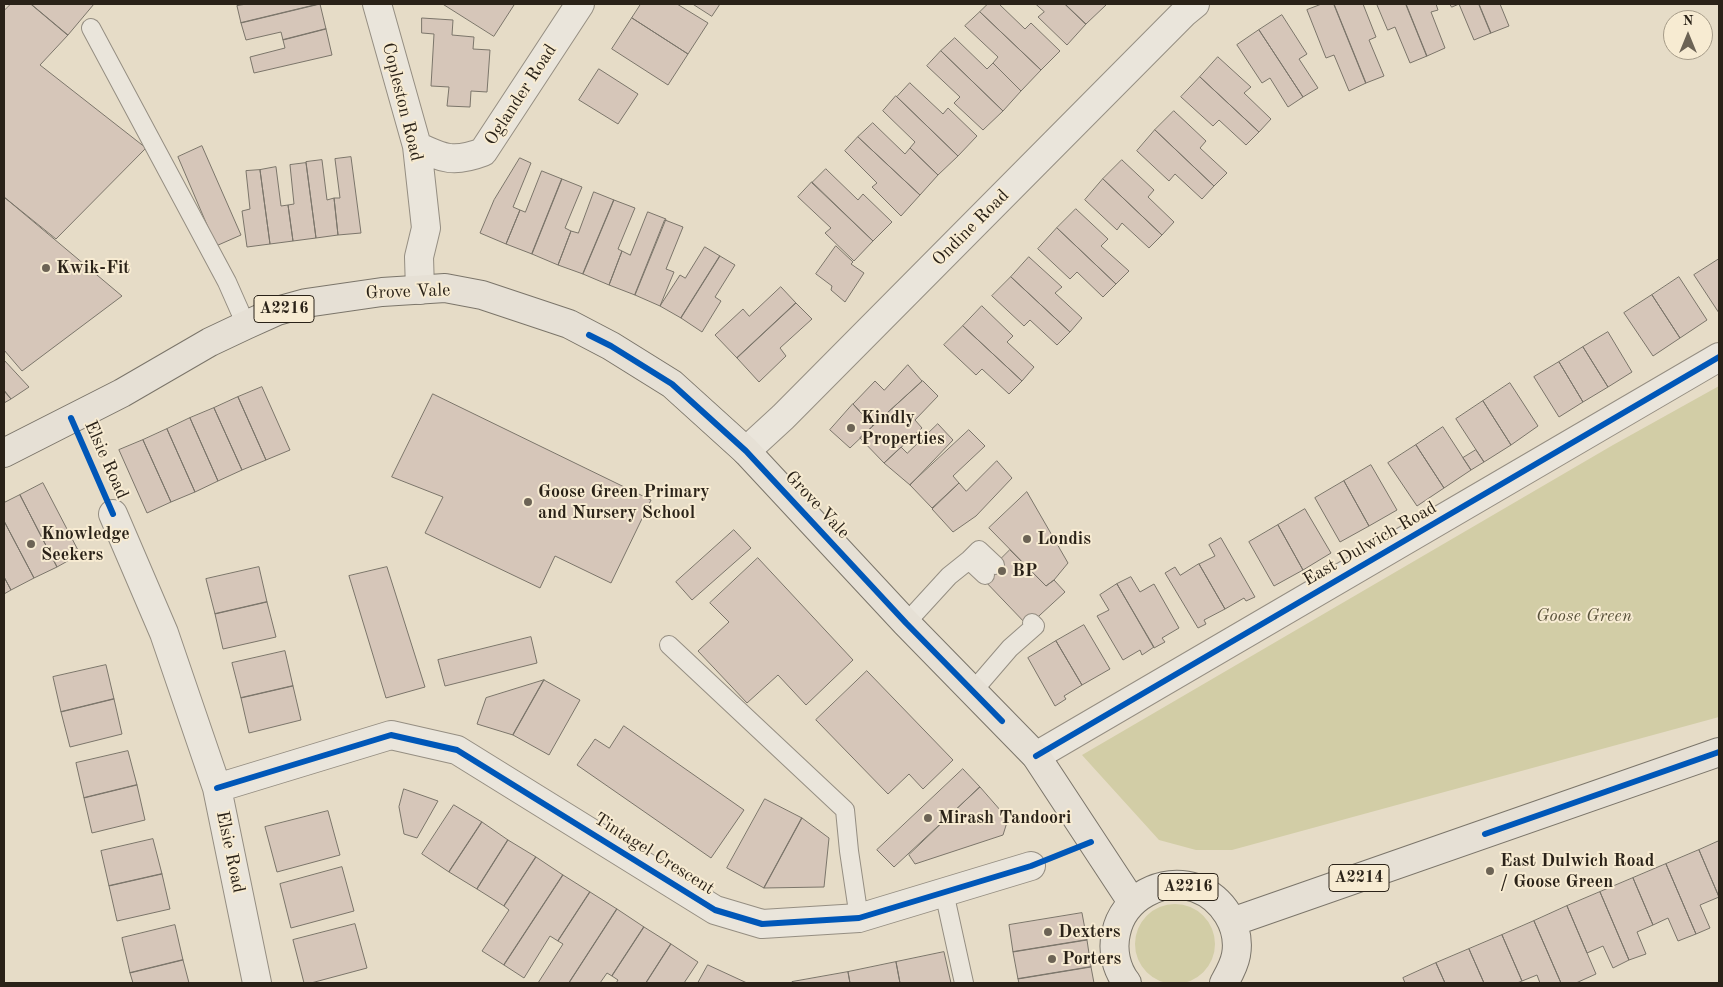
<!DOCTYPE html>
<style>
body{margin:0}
#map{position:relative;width:1723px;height:987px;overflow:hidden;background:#e6dcc7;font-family:"Old Standard TT",serif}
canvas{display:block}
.frame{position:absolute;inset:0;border:5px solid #2a2218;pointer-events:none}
.north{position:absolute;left:1663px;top:10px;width:50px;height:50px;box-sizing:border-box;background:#f7ebd2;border:1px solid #a59b88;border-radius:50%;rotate:0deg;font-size:14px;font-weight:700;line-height:20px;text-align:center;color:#2a2218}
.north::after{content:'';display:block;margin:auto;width:18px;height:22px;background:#6c6355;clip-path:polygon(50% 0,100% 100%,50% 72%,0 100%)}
</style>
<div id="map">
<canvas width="1723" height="987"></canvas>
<div class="frame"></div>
<div class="north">N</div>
</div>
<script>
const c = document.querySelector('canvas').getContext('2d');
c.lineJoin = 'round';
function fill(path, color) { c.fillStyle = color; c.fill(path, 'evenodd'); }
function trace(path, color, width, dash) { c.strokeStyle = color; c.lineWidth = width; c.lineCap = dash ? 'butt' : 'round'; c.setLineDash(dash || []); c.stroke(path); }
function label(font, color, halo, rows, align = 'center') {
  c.font = font + ' "Old Standard TT",serif'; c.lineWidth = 4; c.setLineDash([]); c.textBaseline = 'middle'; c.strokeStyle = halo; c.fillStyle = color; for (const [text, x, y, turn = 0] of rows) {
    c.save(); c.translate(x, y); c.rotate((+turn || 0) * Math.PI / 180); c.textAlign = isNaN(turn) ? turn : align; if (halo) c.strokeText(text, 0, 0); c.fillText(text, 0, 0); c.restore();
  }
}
const green = new Path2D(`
 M1719,386V717L1232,850H1196L1159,840L1082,755L1613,445Z
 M1135 944a40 40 0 1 1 80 0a40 40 0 1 1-80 0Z`);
const building = new Path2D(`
 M11,4H31L68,35L40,65L146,148L56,239L4,197V11Z
 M31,4H94L68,35Z
 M247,4H320L241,23L237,6Z
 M320,4L326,29L283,40L281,32L246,40L241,23Z
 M443,4H512L514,5L494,36Z
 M641,4H677L708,23L688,54L632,18Z
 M693,4H720L712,16Z
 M988,4H999L1025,29L1031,23L1060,51L1041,70L980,12Z
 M1036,4H1065L1086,24L1067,45L1038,17L1044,12Z
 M1065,4H1104L1106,5L1086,24Z
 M1322,4H1334L1366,83L1349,91L1334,55L1326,58L1307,10Z
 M1334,4H1363L1376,37L1369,40L1384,76L1366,83Z
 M1377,4H1406L1427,56L1410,63L1395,27L1388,30Z
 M1406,4H1436L1438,10L1431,12L1445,48L1427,56Z
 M1450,4H1479L1491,33L1474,40L1459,4L1452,7Z
 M1479,4H1500L1509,26L1491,33Z
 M980,12L1041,70L1021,91L993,63L998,57L965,26Z
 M1282,15L1307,54L1299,59L1318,88L1303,97L1259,30Z
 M422,18L453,20L452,35L474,37L473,49L490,50L487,92L471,91L470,107L447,106L449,87L431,86L434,34L422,33Z
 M632,18L688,54L668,85L612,49Z
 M326,29L332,55L254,73L250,57L285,48L283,40Z
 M1259,30L1303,97L1288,107L1270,78L1262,83L1237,45Z
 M955,38L987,69L993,63L1021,91L1003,111L941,51Z
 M941,51L1003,111L983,130L954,103L960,97L927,66Z
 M1218,57L1251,87L1244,93L1271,119L1259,132L1200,77Z
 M599,69L638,94L618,124L579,100Z
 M1200,77L1259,132L1246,145L1219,120L1213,126L1181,97Z
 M910,83L943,114L948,108L977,136L958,156L897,97Z
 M896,96L958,156L938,175L910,148L915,142L883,111Z
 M1174,111L1206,141L1200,148L1227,173L1214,186L1155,130Z
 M873,123L905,154L910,148L938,175L920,195L858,137Z
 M1155,130L1214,186L1202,199L1175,174L1169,181L1137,151Z
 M858,137L920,195L901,216L872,187L877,183L845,151Z
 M202,146L241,235L216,246L178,157Z
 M351,157L361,233L338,235L334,198H340L335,159Z
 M520,158L531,163L513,207L520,210L506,244L480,233L494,200Z
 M322,160L327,200L334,198L338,235L316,238L306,162Z
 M1122,160L1154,190L1148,197L1174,222L1162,235L1103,179Z
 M306,163L316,238L293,241L288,205L294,204L290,165Z
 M276,167L281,206L288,205L293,241L270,244L260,170Z
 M826,169L858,200L863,194L892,222L873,241L812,183Z
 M260,170L270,244L247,247L242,211L250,209L246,171Z
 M542,171L562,179L532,254L506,244L520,210L525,212Z
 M562,179L582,187L565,228L571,231L558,265L532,254Z
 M1103,179L1162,235L1149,248L1122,223L1117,230L1085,200Z
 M812,182L873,241L854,261L825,233L831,228L798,197Z
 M594,192L614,200L583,274L558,265L571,231L578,233Z
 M4,197L122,296L22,371L4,350Z
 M614,200L635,208L618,249L622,251L609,285L583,274Z
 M1076,209L1108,239L1101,246L1129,271L1116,284L1057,228Z
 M648,212L666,219L635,295L609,285L622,251L630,255Z
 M665,220L683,227L666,269L674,272L660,306L635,295Z
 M1057,228L1116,284L1103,297L1077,272L1070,279L1038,249Z
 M836,246L853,262L851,264L864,273L845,302L831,290L832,286L816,274Z
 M705,247L720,256L681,318L660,306L680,275L685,278Z
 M720,256L735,265L715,297L721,301L702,332L681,318Z
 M1029,257L1062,287L1055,293L1082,318L1070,332L1011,277Z
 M1719,259V313L1694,275Z
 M1011,277L1070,332L1057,345L1030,320L1024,326L992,296Z
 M1679,277L1707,320L1680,338L1652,295Z
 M781,287L796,303L737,358L715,335L743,309L749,316Z
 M1652,295L1680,338L1653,356L1624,313Z
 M796,303L812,319L780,348L786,356L759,382L737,358Z
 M982,306L1013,336L1007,342L1034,367L1022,381L963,326Z
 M963,326L1022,381L1009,394L982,369L976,375L944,345Z
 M1608,332L1632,372L1608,387L1583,347Z
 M1583,347L1608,387L1583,402L1559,362Z
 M4,360L29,387L11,399L4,390Z
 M1559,362L1583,402L1559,417L1534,377Z
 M908,365L922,381L873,426L853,404L875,381L884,390Z
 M923,381L938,396L915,420L922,428L884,463L860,438Z
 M1510,383L1538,426L1511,445L1483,401Z
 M262,387L290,450L266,460L238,397Z
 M4,391L11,399L4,403Z
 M433,394L651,500L611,583L555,556L540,588L425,533L443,497L392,477Z
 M238,397L266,460L242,470L214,408Z
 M1483,401L1511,445L1484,462L1456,419Z
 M853,404L873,426L850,448L830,430Z
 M214,408L242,470L218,481L190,418Z
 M190,418L218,481L195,492L167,429Z
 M938,424L953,440L910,485L884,463L901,447L907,453Z
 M1443,427L1471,470L1444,488L1416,445Z
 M167,429L195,492L171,502L143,440Z
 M969,430L985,446L953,476L959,483L932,508L910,485Z
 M143,440L171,502L147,513L119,450Z
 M1416,445L1444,488L1417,506L1388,463Z
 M1476,450L1484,462L1471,470L1463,458Z
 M997,461L1012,478L976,516L953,532L932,509L959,483L966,491Z
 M1371,465L1397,510L1369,526L1344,481Z
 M1344,481L1369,526L1340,542L1315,498Z
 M43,483L80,554L57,567L20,495Z
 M1027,492L1068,563L1054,580L1046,586L989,528Z
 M20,495L57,567L34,578L4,521V503Z
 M1305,509L1331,553L1303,570L1278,525Z
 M4,521L34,578L11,590L4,577Z
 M1278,525L1303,570L1274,586L1249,542Z
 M734,530L751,548L692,600L676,582Z
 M1221,538L1255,597L1246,601L1244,598L1225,609L1199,564L1215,556L1209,545Z
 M1010,550L1046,586L1054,580L1065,592L1028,626L982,578Z
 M758,558L853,660L806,705L778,675L747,703L698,651L729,622L710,603Z
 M1199,564L1225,609L1204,620L1206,624L1198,628L1165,573L1175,567L1180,575Z
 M259,567L267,602L215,614L206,579Z
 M387,567L425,687L386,698L349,576Z
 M4,577L11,590L4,594Z
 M1131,577L1140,592L1154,584L1179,628L1162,638L1165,642L1154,648L1117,584Z
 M1117,584L1154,647L1142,655L1140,650L1123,660L1097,616L1109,610L1100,595Z
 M267,602L276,637L223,649L215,614Z
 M1084,625L1110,669L1082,685L1056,641Z
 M531,637L537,663L445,686L438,660Z
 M1056,641L1082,685L1064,696L1066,699L1055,706L1028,658Z
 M285,651L293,686L241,698L232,663Z
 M106,665L114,699L61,712L53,677Z
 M867,671L953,760L923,789L909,774L888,794L816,720Z
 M544,680L513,735L477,724L486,698Z
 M544,680L580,700L549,755L513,735Z
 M293,686L301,720L249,733L241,698Z
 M114,699L122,734L70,747L61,712Z
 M624,726L744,810L711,858L577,765L595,739L609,748Z
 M128,751L137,785L84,798L76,763Z
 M963,769L980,787L894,867L877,850Z
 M137,785L145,820L92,833L84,798Z
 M980,787L1008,819L1003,835L915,864L909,855Z
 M404,789L438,801L417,838L404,834L399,807Z
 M765,799L802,818L764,888L727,868Z
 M454,805L482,822L449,872L422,854Z
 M328,811L340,855L277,872L265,827Z
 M802,818L829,838L824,887L764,888Z
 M482,822L508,840L477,889L449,872Z
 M153,839L162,874L109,886L101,851Z
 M508,840L536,857L504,906L477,889Z
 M1719,841V897L1699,850Z
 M1699,850L1719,897L1700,905L1710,928L1696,934L1666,864Z
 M536,857L563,875L504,965L482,951L509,910L504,906Z
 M1666,864L1696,934L1678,941L1668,918L1653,925L1633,878Z
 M342,867L354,911L291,928L280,884Z
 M162,874L170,909L117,921L109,886Z
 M563,875L590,892L558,941L550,936L524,978L504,965Z
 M1633,878L1653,925L1637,932L1646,954L1629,960L1600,892Z
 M590,892L617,909L569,983H538L563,944L558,941Z
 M1600,892L1629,960L1613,968L1603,946L1587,953L1567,906Z
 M1567,906L1596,974L1576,983H1561L1534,921Z
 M617,909L644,927L612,976L607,973L600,983H569Z
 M1082,913L1087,940L1013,952L1009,925Z
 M1534,921L1561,983H1540L1537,975L1522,981L1502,935Z
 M355,924L367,968L311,983H304L293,940Z
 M175,925L183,960L130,973L122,938Z
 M644,927L671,944L646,983H616L618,980L612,976Z
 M1502,935L1522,981L1517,983H1484L1469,949Z
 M1087,940L1091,967L1018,979L1013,952Z
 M671,944L698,962L684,983H646Z
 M1469,949L1484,983H1445L1436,963Z
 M944,952L951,983H900L896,962Z
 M183,960L189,983H133L130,973Z
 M896,962L900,983H850L848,972Z
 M1436,963L1445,983H1405L1403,978Z
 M708,965L747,983H698Z
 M1091,967L1094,983H1019L1018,979Z
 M848,972L850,983H792V982Z`);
const service = new Path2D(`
 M91,28L227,282L246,325
 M969,560L979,550L995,565
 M906,623L949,576L969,560L985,575
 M669,645L845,810L849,851L859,918
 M973,691L1010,648L1035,626L1032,623
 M944,892L964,983`);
const minor = new Path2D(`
 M377,4L417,146L426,228L419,257L420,290
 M417,146C444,159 454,163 483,152L580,4
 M746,451L783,417L1184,13L1195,4
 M113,514L164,633L217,788L257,983
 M1036,756L1719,357
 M217,788L391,735L457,750L715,910L762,924L859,918L1031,866`);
const primary = new Path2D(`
 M4,453L122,393L210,342L246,325L277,311L306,303L382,292L445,288L482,295L569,324L611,346L672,384L746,451L906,623L1036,756L1132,902
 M1232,922L1719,752
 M1127,983C1116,969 1112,950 1116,933C1123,898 1162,876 1196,888C1223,898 1241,927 1236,955C1234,966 1229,974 1224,983`);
const cycleway = new Path2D(`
 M589,335L611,346L672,384L746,451L906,623L1002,721
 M71,418L113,514
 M1036,756L1719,357
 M217,788L391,735L457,750L715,910L762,924L859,918L1031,866L1091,842
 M1485,834L1719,752`);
const markers = [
 [46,268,5,"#6c6355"],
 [851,428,5,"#6c6355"],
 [528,502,5,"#6c6355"],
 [1027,539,5,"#6c6355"],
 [31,544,5,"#6c6355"],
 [1002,571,5,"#6c6355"],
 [928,818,5,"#6c6355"],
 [1490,871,5,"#6c6355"],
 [1048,932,5,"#6c6355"],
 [1052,959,5,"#6c6355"]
];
const shields = [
 [284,309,60],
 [1359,878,60],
 [1188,887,60]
];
const shieldNames = [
 ["A2216",284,309],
 ["A2214",1359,878],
 ["A2216",1188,887]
];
const streetNames = [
 ["Oglander Road",521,95,-57],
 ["Copleston Road",402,102,76],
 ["Ondine Road",971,228,-45],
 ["Grove Vale",408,292,-2],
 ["Elsie Road",106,460,66],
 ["Grove Vale",817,505,47],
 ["East Dulwich Road",1370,544,-30],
 ["Elsie Road",230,852,78],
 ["Tintagel Crescent",654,854,32]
];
const poiNames = [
 ["Kwik-Fit",56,268],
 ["Kindly",861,418],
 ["Properties",861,439],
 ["Goose Green Primary",538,492],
 ["and Nursery School",538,513],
 ["Knowledge",41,534],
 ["Seekers",41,555],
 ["Londis",1037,539],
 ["BP",1012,571],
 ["Mirash Tandoori",938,818],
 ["East Dulwich Road",1500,861],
 ["/ Goose Green",1500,882],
 ["Dexters",1058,932],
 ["Porters",1062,959]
];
const parkNames = [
 ["Goose Green",1584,616]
];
fill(green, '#d2cda6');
fill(building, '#d6c6b9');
trace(building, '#7b756a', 1);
trace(service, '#958e82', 20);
trace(minor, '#958e82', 30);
trace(primary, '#7b756a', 30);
trace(service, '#eae5db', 18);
trace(minor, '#eae5db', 28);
trace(primary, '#e6e0d5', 28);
trace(cycleway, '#0057b8', 6);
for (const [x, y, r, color] of markers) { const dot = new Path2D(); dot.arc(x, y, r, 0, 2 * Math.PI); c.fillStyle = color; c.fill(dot); trace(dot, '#f7ebd2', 2); }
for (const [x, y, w] of shields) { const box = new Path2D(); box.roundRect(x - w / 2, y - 13.5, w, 27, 4); c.fillStyle = '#f7ebd2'; c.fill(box); trace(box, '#2a2218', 1); }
label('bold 16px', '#2a2218', null, shieldNames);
label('18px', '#2a2218', '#f7ebd2', streetNames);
label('bold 18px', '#2a2218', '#f7ebd2', poiNames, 'left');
label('italic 18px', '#58513a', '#f7ebd2', parkNames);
</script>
